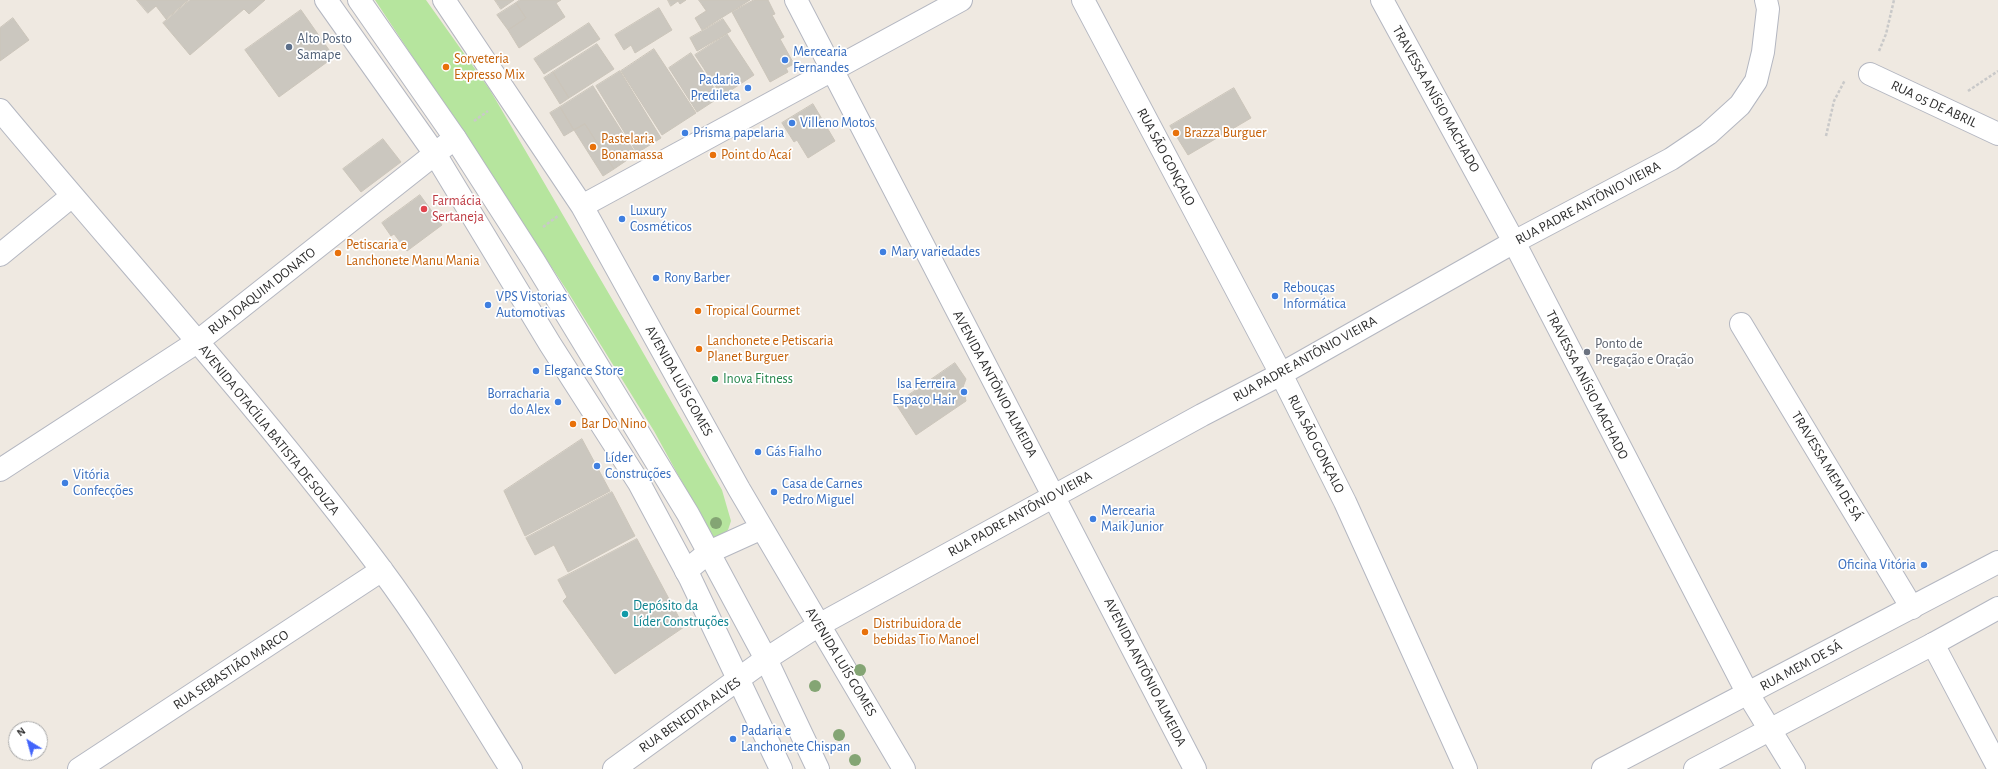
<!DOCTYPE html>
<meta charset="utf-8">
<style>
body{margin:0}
#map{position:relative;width:1998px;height:769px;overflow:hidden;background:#efe9e1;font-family:"Alegreya Sans",sans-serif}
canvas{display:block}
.north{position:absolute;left:8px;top:721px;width:40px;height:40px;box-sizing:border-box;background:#fff;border:1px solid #ababab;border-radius:50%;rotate:323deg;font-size:11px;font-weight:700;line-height:16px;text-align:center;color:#2e2e2e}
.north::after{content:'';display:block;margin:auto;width:14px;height:18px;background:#4264fb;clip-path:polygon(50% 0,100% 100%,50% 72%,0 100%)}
</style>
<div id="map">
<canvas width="1998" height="769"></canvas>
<div class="north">N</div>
</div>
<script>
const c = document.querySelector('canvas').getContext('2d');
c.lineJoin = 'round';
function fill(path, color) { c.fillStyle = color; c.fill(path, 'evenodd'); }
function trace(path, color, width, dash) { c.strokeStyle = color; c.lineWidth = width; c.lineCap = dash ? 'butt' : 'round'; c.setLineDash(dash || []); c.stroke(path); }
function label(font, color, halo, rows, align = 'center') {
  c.font = font + ' "Alegreya Sans",sans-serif'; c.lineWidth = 3.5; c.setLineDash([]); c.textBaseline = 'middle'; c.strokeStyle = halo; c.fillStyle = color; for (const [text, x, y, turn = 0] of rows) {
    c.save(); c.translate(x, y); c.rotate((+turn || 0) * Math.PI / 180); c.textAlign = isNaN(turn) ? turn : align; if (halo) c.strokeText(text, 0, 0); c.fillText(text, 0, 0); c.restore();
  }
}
const green = new Path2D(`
 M375,0H426L490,90L633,335L722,490L731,521L728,530L720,539L712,537L654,431L568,292Z`);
const building = new Path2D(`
 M137,0H188L166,19L156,6L148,13Z
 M190,0H265L249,14L244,9L190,55L163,23Z
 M495,0H514L501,9Z
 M520,0H561L556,3L565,17L519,48L508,30L526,18L516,3Z
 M668,0H686L680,4L678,1L671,6Z
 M699,0H750L702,30L695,18L706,11Z
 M754,0H768L775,14L772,15L784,37L780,39L794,64L786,68L788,72L770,82L732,12Z
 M516,3L526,18L508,30L497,15Z
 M659,8L672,30L635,53L631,45L624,50L615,35Z
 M301,10L334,57L279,97L245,50Z
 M13,18L29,40L0,61V28Z
 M723,19L731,31L697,51L690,38Z
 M589,23L600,39L544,74L534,59Z
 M727,34L754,75L722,96L695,55Z
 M597,44L614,69L569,98L553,72Z
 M654,49L696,113L662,135L621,71Z
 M691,53L720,97L697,112L669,68Z
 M620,71L661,138L637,153L596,86Z
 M553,72L569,98L560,104L544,78Z
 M593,86L636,154L614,169L585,124L574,130L560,107Z
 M1234,88L1251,118L1188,155L1170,126Z
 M813,104L835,141L808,158L797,140L794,142L782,123Z
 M560,107L574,130L564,136L550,113Z
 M585,124L614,169L603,176L574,130Z
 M383,139L401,162L361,192L343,169Z
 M420,195L442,225L407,251L394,234L391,236L382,223Z
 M955,363L966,379L963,387L966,401L916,435L896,404Z
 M582,439L610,491L525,536L504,491Z
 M612,492L635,536L568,572L554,545L535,555L526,538Z
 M637,539L684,627L615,674L563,601L567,597L558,580Z`);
const path = new Path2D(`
 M1879,51L1886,34L1894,0
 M1968,91L1998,71
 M474,121L488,111
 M1826,136L1834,101L1845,80
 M543,227L558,216`);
const minor = new Path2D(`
 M444,0L582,206L739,489L904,769
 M796,0L1195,769
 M1083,0L1281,374L1345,502L1466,769
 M1382,0L1514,242L1748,694L1794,769
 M1870,74L1998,134
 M0,110C127,262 262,410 381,569C428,632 469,702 511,769
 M582,206L961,0
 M0,255L72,196
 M1741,324L1912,608
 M0,470L197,342L455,138
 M686,571L709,552L762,528
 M1933,644L1998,767
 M79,769L382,570
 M614,769L766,659L819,625L1202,415L1281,374L1514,242L1671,159L1708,134L1740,105L1756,81L1763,52L1768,9L1766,0`);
const tertiary = new Path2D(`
 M1603,769L1998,562
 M1695,769L1933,644L1998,608`);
const secondary = new Path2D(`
 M326,0L435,154L550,344L639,483L690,578L781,769
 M359,0L455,138L534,261L688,514L766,659L818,769`);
const trees = [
 [716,523],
 [860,670],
 [815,686],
 [839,735],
 [855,760]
];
const markers = [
 [289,47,4,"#5c6f8a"],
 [785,60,4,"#3f7fe0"],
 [446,67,4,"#e8710a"],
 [748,88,4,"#3f7fe0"],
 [792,123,4,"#3f7fe0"],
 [685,133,4,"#3f7fe0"],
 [1176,133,4,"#e8710a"],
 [593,147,4,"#e8710a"],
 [713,155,4,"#e8710a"],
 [424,209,4,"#e0444e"],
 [622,219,4,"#3f7fe0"],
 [883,252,4,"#3f7fe0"],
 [338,253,4,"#e8710a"],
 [656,278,4,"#3f7fe0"],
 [1275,296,4,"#3f7fe0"],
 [488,305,4,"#3f7fe0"],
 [698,311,4,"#e8710a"],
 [699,349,4,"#e8710a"],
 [1587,352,4,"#6b7280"],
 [536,371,4,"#3f7fe0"],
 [715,379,4,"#2e9e5b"],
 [964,392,4,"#3f7fe0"],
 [558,402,4,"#3f7fe0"],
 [573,424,4,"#e8710a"],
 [758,452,4,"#3f7fe0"],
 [597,466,4,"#3f7fe0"],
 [65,483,4,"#3f7fe0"],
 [774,492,4,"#3f7fe0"],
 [1093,519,4,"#3f7fe0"],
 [1924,565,4,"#3f7fe0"],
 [625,614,4,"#0f9aa8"],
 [865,632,4,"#e8710a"],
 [733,739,4,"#3f7fe0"]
];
const serviceNames = [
 ["Alto Posto",297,39],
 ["Samape",297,55]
];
const shopNames = [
 ["Mercearia",793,52],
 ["Fernandes",793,68],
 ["Padaria",740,80,"right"],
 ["Predileta",740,96,"right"],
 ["Villeno Motos",800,123],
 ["Prisma papelaria",693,133],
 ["Luxury",630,211],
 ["Cosméticos",630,227],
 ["Mary variedades",891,252],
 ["Rony Barber",664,278],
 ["Rebouças",1283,288],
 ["Informática",1283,304],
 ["VPS Vistorias",496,297],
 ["Automotivas",496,313],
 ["Elegance Store",544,371],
 ["Isa Ferreira",956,384,"right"],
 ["Espaço Hair",956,400,"right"],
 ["Borracharia",550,394,"right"],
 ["do Alex",550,410,"right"],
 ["Gás Fialho",766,452],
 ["Líder",605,458],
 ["Construções",605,474],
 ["Vitória",73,475],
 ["Confecções",73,491],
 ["Casa de Carnes",782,484],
 ["Pedro Miguel",782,500],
 ["Mercearia",1101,511],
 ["Maik Junior",1101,527],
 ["Oficina Vitória",1916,565,"right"],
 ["Padaria e",741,731],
 ["Lanchonete Chispan",741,747]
];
const foodNames = [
 ["Sorveteria",454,59],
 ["Expresso Mix",454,75],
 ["Brazza Burguer",1184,133],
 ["Pastelaria",601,139],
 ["Bonamassa",601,155],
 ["Point do Acaí",721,155],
 ["Petiscaria e",346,245],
 ["Lanchonete Manu Mania",346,261],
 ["Tropical Gourmet",706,311],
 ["Lanchonete e Petiscaria",707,341],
 ["Planet Burguer",707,357],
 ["Bar Do Nino",581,424],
 ["Distribuidora de",873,624],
 ["bebidas Tio Manoel",873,640]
];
const streetNames = [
 ["TRAVESSA ANÍSIO MACHADO",1436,99,61],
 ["RUA 05 DE ABRIL",1934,104,25],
 ["RUA SÃO GONÇALO",1166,157,62],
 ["RUA PADRE ANTÔNIO VIEIRA",1588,203,-28],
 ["RUA JOAQUIM DONATO",262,291,-38],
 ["RUA PADRE ANTÔNIO VIEIRA",1305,359,-29],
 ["AVENIDA LUÍS GOMES",679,381,61],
 ["AVENIDA ANTÔNIO ALMEIDA",995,384,62],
 ["TRAVESSA ANÍSIO MACHADO",1587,385,63],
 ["AVENIDA OTACÍLIA BATISTA DE SOUZA",269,430,51],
 ["RUA SÃO GONÇALO",1316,444,63],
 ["TRAVESSA MEM DE SÁ",1827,466,59],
 ["RUA PADRE ANTÔNIO VIEIRA",1020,514,-29],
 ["AVENIDA LUÍS GOMES",841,662,59],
 ["RUA MEM DE SÁ",1801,666,-28],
 ["RUA SEBASTIÃO MARCO",231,670,-33],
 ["AVENIDA ANTÔNIO ALMEIDA",1145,672,63],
 ["RUA BENEDITA ALVES",690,715,-35]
];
const healthNames = [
 ["Farmácia",432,201],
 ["Sertaneja",432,217]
];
const worshipNames = [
 ["Ponto de",1595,344],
 ["Pregação e Oração",1595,360]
];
const leisureNames = [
 ["Inova Fitness",723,379]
];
const cultureNames = [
 ["Depósito da",633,606],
 ["Líder Construções",633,622]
];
fill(green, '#b6e59e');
fill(building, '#cbc7bf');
trace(building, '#cbc5ba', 1);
trace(minor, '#b4b7c1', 24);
trace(tertiary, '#b4b7c1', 24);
trace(secondary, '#b4b7c1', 24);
trace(path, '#c9c9c9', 2.5, [3, 2]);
trace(minor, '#fff', 22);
trace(tertiary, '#fff', 22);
trace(secondary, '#fff', 22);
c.fillStyle = '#84a574';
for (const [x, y] of trees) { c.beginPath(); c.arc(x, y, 6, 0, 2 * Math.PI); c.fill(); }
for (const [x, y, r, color] of markers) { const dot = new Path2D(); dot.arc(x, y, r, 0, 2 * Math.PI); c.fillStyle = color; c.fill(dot); trace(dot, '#fff', 1.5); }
label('14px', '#4e5e75', '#fff', serviceNames, 'left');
label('14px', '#366cbe', '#fff', shopNames, 'left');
label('14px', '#c56008', '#fff', foodNames, 'left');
label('14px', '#2e2e2e', '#fff', streetNames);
label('14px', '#be3a42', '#fff', healthNames, 'left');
label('14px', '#5b616d', '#fff', worshipNames, 'left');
label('14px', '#27864d', '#fff', leisureNames, 'left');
label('14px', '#0d838f', '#fff', cultureNames, 'left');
</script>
